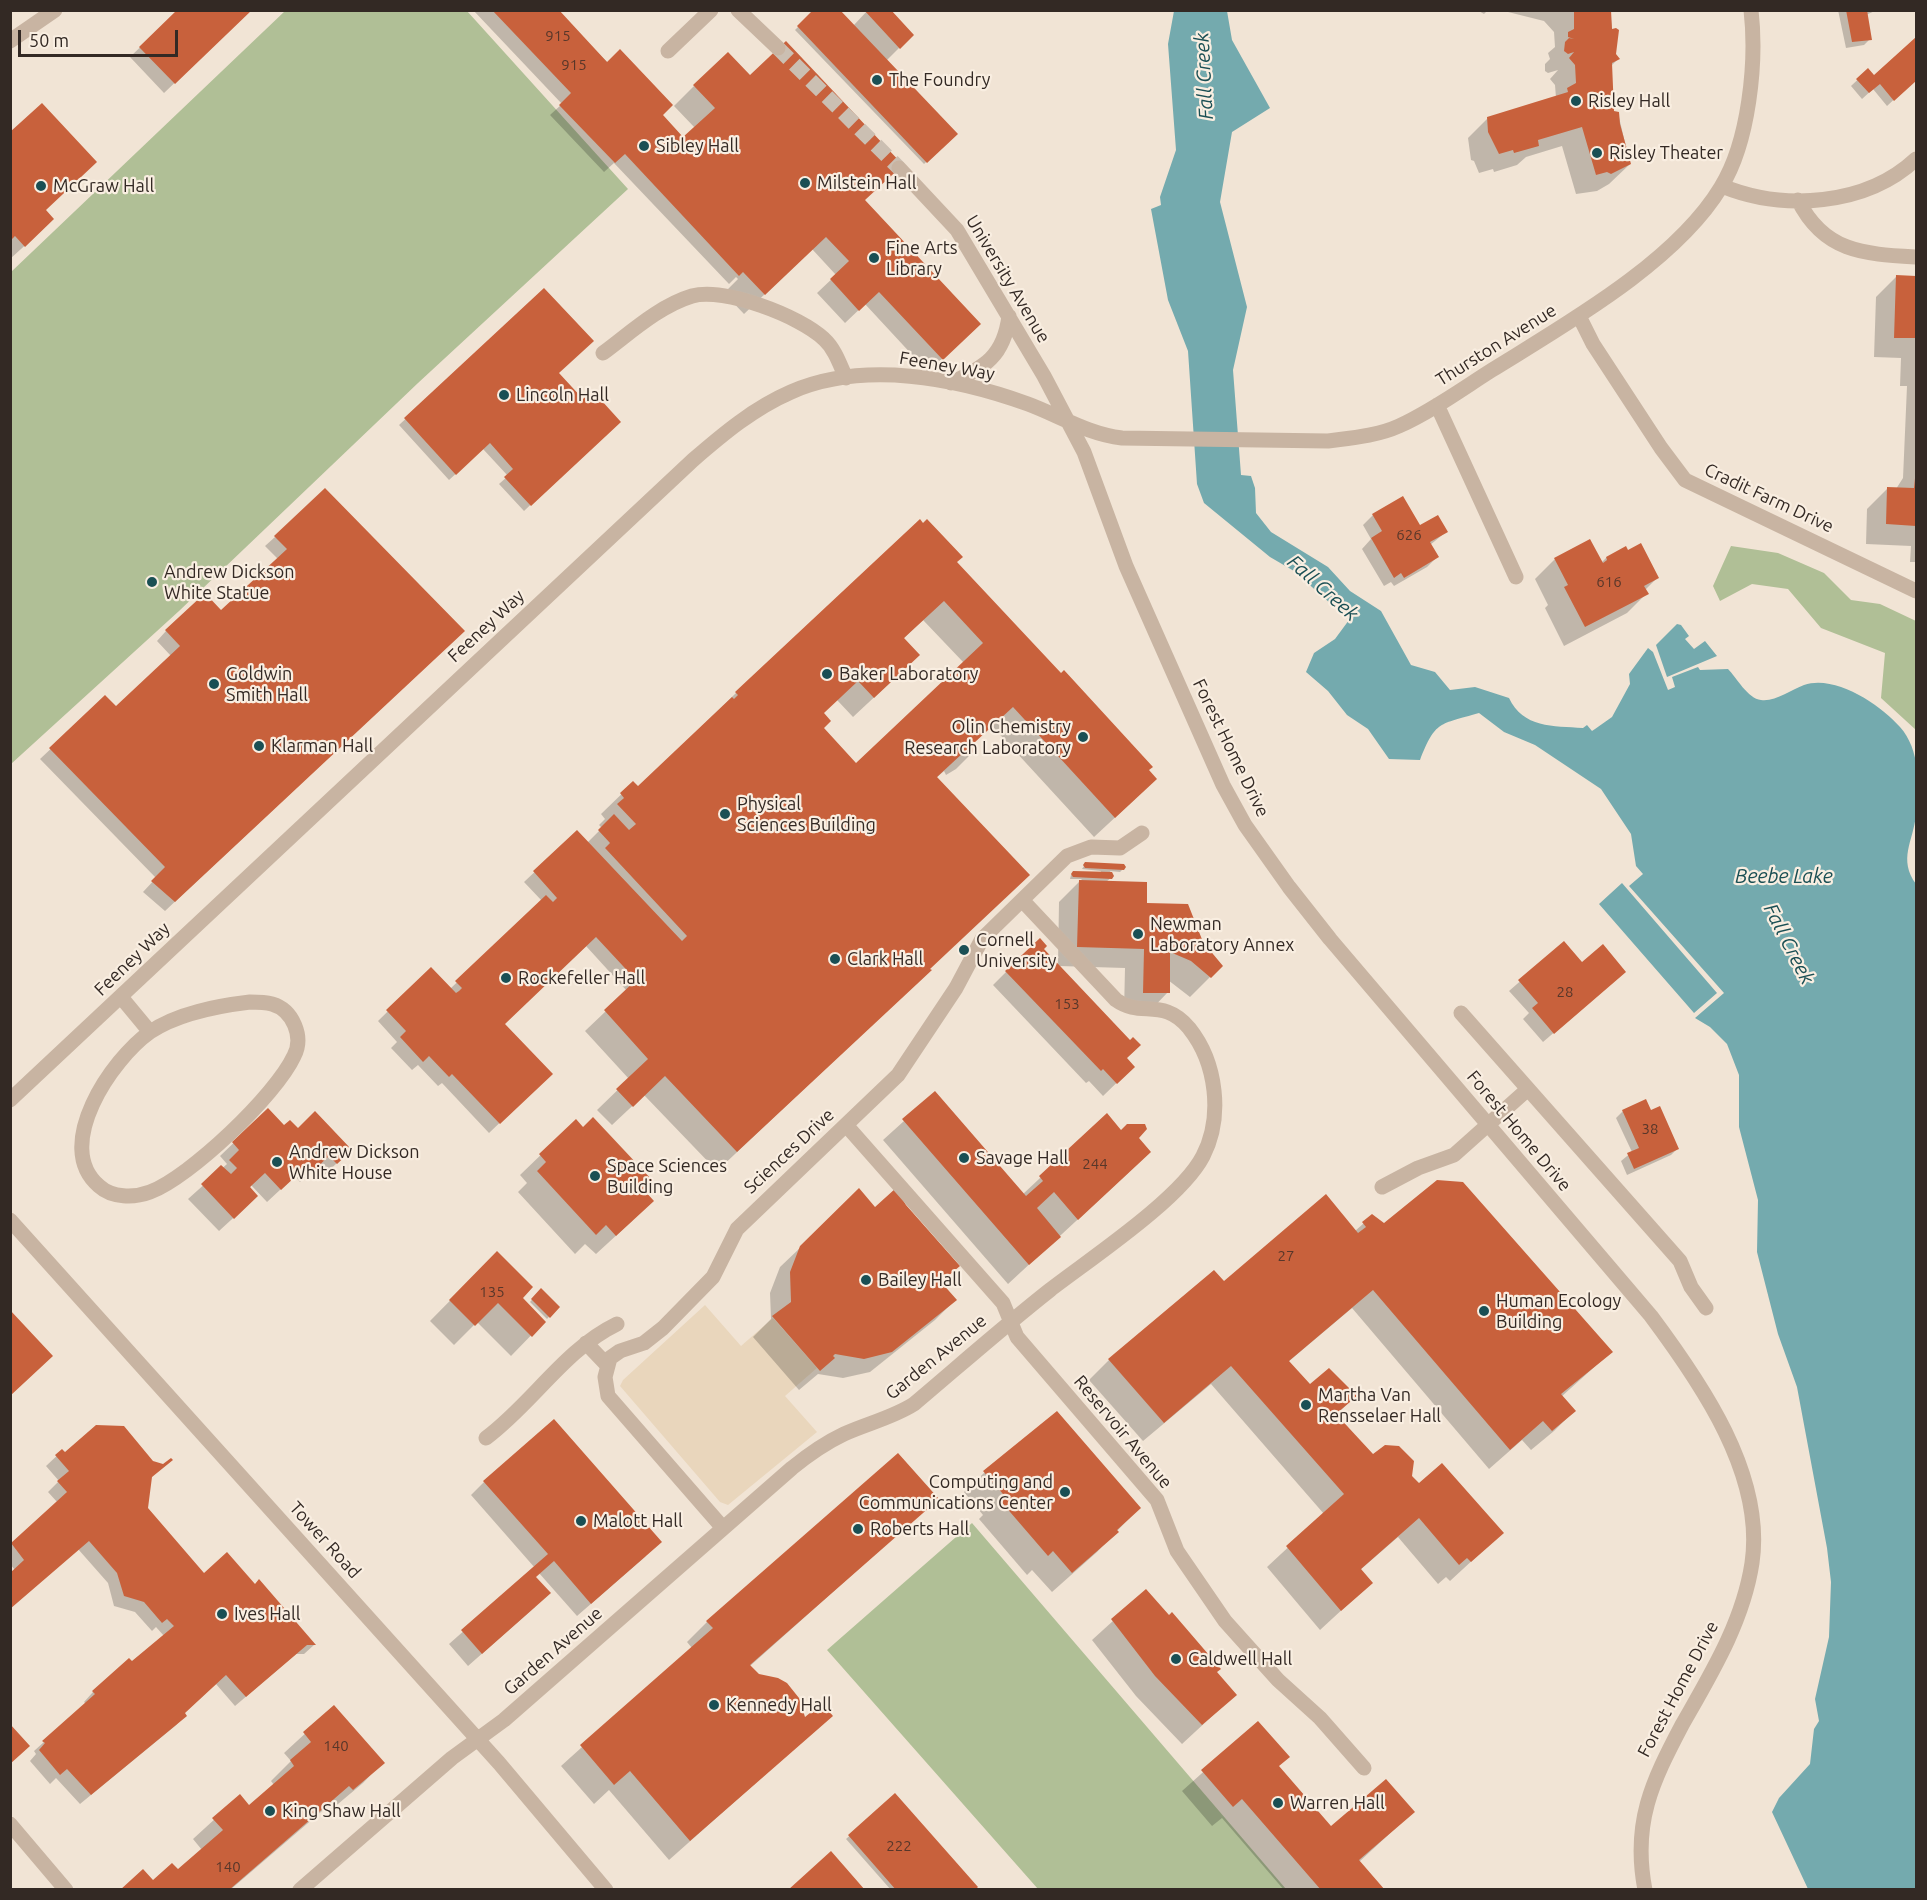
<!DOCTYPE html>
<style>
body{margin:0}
#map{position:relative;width:1927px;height:1900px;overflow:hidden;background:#f1e4d5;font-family:Ubuntu,sans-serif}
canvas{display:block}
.frame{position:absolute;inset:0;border:12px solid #332924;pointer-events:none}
.scale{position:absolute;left:18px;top:30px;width:160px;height:27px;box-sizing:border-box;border:3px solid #332924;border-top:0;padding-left:8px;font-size:18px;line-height:21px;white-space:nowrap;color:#332924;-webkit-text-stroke:4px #f9eee1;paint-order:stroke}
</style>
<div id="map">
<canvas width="1927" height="1900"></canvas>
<div class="frame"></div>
<div class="scale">50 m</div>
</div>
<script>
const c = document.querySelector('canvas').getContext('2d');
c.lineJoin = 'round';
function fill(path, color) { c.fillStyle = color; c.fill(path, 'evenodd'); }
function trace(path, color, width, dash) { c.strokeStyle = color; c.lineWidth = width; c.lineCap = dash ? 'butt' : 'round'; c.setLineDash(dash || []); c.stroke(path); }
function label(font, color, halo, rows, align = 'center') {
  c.font = font + ' Ubuntu,sans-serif'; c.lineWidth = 4.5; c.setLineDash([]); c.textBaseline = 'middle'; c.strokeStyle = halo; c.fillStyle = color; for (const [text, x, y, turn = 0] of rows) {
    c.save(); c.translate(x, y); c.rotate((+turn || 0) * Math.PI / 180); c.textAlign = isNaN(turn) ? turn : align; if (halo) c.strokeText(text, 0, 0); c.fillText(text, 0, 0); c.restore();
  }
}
const green = new Path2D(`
 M285,11H467L628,189L418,383L179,611L11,764V272Z
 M1731,546L1778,553L1824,573L1851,600L1880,604L1916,621V730L1881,698L1885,653L1821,628L1788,589L1752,584L1720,601L1713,586Z
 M972,1523L1286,1889H1038L827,1650Z`);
const plaza = new Path2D(`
 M705,1305L741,1346L773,1318L817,1368L785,1396L817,1432L728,1505L720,1502L620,1386L623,1380Z`);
const water = new Path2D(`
 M1174,11H1227L1232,40L1270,108L1232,132L1220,202L1247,307L1233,370L1241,475L1251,476L1255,488L1256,513L1271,532L1328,567L1350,591L1381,611L1411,665L1435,672L1450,690L1475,687L1509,698C1523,728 1553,726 1583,728L1587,725L1592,731L1595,729L1612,717L1630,684L1629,674L1648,648L1653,652L1668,690L1675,687L1672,677L1698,667L1700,670L1728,669C1736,677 1748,699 1761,700C1775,702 1791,690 1804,685C1835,674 1881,705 1900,727C1920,749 1920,787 1916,815C1913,842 1898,859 1916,884V1889H1808L1772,1812L1779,1798L1810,1764L1814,1729L1819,1721L1815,1699L1829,1637L1831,1582L1827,1548L1797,1387L1778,1334L1757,1252L1758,1200L1739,1127V1075L1727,1044L1710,1027L1695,1018L1724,993L1629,886L1643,874L1636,866L1631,834L1601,789L1535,745L1504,732L1479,713C1439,725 1436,720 1420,760L1389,759L1368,729L1347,715L1328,691L1306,672L1314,653L1335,639L1349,620L1294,571L1270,557L1204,503L1197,484L1188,351L1168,300L1151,209L1161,205L1160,197L1176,150L1168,44Z
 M1677,624L1681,625L1689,636L1685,639L1694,649L1705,641L1717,656L1667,677L1656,645Z
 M1622,883L1717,993L1694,1013L1599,904Z`);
const shadow = new Path2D(`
 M179,10H251L164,93L130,57Z
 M473,10H556L683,139L695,128L674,106L694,86L864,201L966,337L928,372L865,304L845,323L817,293L836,275L812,249L744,314L724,293L738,279L736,277L729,284L614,163L604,172L550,115L562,104Z
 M815,10L853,26L868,10L912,35L886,61L956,134L924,164L795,30Z
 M1477,10H1488L1484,14Z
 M1500,10H1610L1615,55L1618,59L1611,66L1612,112L1618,113L1630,164L1609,184L1597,191L1576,194L1562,146L1526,157L1517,165L1494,172L1493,169L1479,173L1474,161L1471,160L1468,138L1488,118L1556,98L1555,85L1550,79L1558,70L1548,73L1545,71V64L1550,59L1548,53L1555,47L1554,32L1544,21Z
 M1838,10H1877L1866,15L1870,39L1864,45L1846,48Z
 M1916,39V79L1887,106L1873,89L1862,99L1851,86L1868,70L1874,77Z
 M10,134L45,210L32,239L10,259Z
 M1896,277H1916V562H1910L1911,546L1866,544L1867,509L1887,489H1896L1903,478L1907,386H1900L1901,358L1874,357L1876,297Z
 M544,290L557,374L583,401L619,421L524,511L499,484L508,476L483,449L449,480L399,425Z
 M1373,515L1446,532L1430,545L1437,557L1427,567L1394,586L1391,582L1384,586L1362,549L1371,539L1363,525Z
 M275,537L453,641L165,911L143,892L156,878L40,759L105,698L115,708L171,656L157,641L166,631L221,612L278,559L265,546Z
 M1606,558L1657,578L1645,590L1647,593L1627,613L1564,646L1545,608L1548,605L1535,579L1555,559L1601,563Z
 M955,562L1147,770L1135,799L1094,837L992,726L973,743L976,749L956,769L946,775L944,771L936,778L930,970L717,1171L644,1095L612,1125L597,1110L629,1079L585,1031L627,991L586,946L503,1024L551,1074L489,1133L442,1083L438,1086L418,1065L412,1070L391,1048L397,1042L378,1021L431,969L450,989L542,901L524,882L577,832L587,843L602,828L599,825L605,819L601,814L633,783L638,788L736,693ZM923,620L964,663L856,765L822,728V713L837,700L853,717L898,675L903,639Z
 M1086,863L1125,867L1120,872L1110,871L1113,876L1106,882L1145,905L1201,943L1221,966L1190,997L1168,980V992L1148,1013L1124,1012L1125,968L1059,966L1133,1067L1103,1096L1089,1081L1086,1083L993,985L1006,972L1042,949L1058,965L1059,902L1082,879H1070L1071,875L1074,872L1100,873L1101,871L1082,869Z
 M1564,943L1582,964L1614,981L1543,1042L1523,1019L1529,1013L1509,991Z
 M935,1093L1022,1195L1107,1115L1121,1132L1137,1138L1129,1172L1008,1284L883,1140Z
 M268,1110L284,1127L298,1130L315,1114L337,1163L323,1176L315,1168L300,1182L295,1176L267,1202L251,1185L243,1209L219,1231L188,1199L227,1164L220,1156Z
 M1623,1111L1650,1112L1677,1149L1671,1155L1627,1175L1621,1161L1632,1152L1616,1118Z
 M576,1121L642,1190L632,1221L596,1254L585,1244L575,1254L518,1192L527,1183L520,1175Z
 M905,1206L958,1266L940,1283L955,1300L935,1320L870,1372L843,1378L818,1374L799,1390L753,1337L771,1319L770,1293L780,1267L801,1247Z
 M1372,1216L1384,1225L1611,1352L1561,1397L1574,1411L1554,1431L1531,1450L1522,1440L1489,1469L1352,1308L1288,1362L1309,1386L1355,1396L1335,1416L1372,1456L1502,1533L1450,1581L1446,1577L1438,1584L1398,1537L1360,1570L1371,1583L1320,1630L1267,1567L1324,1514L1211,1384L1143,1441L1089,1380L1109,1360L1224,1283L1355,1231Z
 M497,1253L520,1298L544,1322L511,1356L477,1322L454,1345L430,1321Z
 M541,1290L558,1307L547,1319L530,1302Z
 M1057,1413L1139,1508L1097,1552L1052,1592L1032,1570L1027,1575L979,1519L983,1515L964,1492L984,1473Z
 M62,1451L65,1454L153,1462L164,1466L171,1460L150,1478L146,1508L203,1575L255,1585L259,1581L314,1645L304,1654H296L235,1706L216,1684L183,1714L185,1716L175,1726L80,1804L56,1778L50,1784L30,1761L36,1754L34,1751L86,1704L84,1702L93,1692L164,1636L156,1627L152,1631L135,1612L114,1606L108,1583L78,1549L15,1570L10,1564V1546L58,1503L48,1492L59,1481L46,1466Z
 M484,1482L646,1556L577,1616L539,1573L534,1577L535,1607L468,1666L449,1644L535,1568L471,1495Z
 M937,1499L750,1666L805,1720L831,1716L669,1860L609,1790L594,1804L561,1766L692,1648L687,1642L707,1622Z
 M1146,1591L1235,1695L1182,1744L1136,1696L1092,1640Z
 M334,1707L382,1763L363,1783L332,1809L329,1805L230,1890H122L153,1882L177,1872L202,1850L193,1839L240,1796L249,1807L274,1785L271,1781L291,1761L284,1753Z
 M1258,1723L1278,1767L1331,1828L1413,1812L1359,1862L1383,1890H1284L1222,1818L1212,1826L1182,1791Z
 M895,1795L973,1890H891L846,1839Z`);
const building = new Path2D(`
 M177,10H252L175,84L139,47Z
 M492,10H559L607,62L620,49L673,105L663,115L683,137L715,108L693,85L728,52L750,75L786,41L903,165L865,200L981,324L943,360L879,292L859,311L830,279L849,261L826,237L765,295L743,272L739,276L625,154L615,163L559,105L571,93Z
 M813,10H840L958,134L927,163L797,26Z
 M864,10H891L914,35L900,49Z
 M1574,10H1611L1612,29L1616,28L1619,30L1616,54L1620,59L1612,63L1614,111L1619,112L1620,124L1631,164L1611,174L1607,172L1596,175L1582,127L1538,140L1539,146L1514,153L1513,150L1499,154L1488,132L1487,117L1568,92L1567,88L1576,83L1575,65L1569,58L1574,52L1568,54L1564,51L1565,42L1569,38L1574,39L1568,37V32L1574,29Z
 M1846,10H1867L1872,40L1852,42Z
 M1916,37V81L1894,101L1880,84L1869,93L1856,79L1868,68L1874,75Z
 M42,103L97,162L46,210L54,219L25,247L15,236L10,241V132Z
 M1896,275L1916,276V338H1894Z
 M544,288L594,341L559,373L583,399L592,390L621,422L531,506L504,477L513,469L490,443L456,475L404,418Z
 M1915,478L1916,526L1886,524L1887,487L1914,488Z
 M325,488L465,631L175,902L151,881L165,867L49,748L105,695L116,706L180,646L165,630L205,593L221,610L287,549L274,536Z
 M1403,496L1420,525L1438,515L1448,532L1430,542L1439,557L1404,578L1401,573L1394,578L1371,538L1382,531L1372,514Z
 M920,519L923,523L927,519L963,557L957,562L1061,673L1064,670L1153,767L1149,770L1157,779L1115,818L1013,707L974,743L978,749L967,756L964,752L937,777L1030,875L930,969L932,970L737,1152L665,1076L633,1107L616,1089L648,1059L604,1010L636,980L596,937L505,1024L553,1074L500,1124L452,1074L449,1077L429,1056L423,1062L400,1037L406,1031L386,1010L431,967L456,993L459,991L462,988L455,981L546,895L553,902L557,898L533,871L577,830L682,941L687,936L605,848L610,843L598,830L614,814L629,830L636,824L617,804L624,798L620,793L633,781L638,786L732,697L734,699L738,695L735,692ZM944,601L983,643L856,763L824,728L831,721L824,713L858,681L874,698L920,655L904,638Z
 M1590,539L1603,563L1607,560L1606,557L1626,546L1628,550L1641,543L1659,578L1644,586L1649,594L1585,627L1564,587L1568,585L1554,558Z
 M1085,862L1124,864L1126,867L1124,870L1085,868L1083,865Z
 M1073,871L1112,872L1114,876L1112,879L1073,877L1071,874Z
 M1079,880L1147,882V903L1188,904L1203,942L1223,966L1211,978L1191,961L1170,952V993H1143L1144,949L1077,947Z
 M1040,938L1047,946L1044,949L1130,1040L1133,1037L1141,1045L1127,1058L1135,1067L1117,1084L1103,1069L1101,1071L1005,971Z
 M1564,941L1582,962L1603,944L1626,972L1554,1034L1532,1008L1538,1003L1518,980Z
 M935,1091L1026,1196L1043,1181L1039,1176L1107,1113L1121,1130L1127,1124H1145L1147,1129L1139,1138L1151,1152L1078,1220L1054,1192L1037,1208L1061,1237L1029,1265L902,1119Z
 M1646,1099L1651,1110L1660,1106L1679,1149L1634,1169L1627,1153L1639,1148L1622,1110Z
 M268,1108L284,1125L290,1120L298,1128L315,1111L352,1150L337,1164L329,1156L314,1170L309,1164L281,1190L265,1173L250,1187L258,1196L234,1219L201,1184L221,1165L231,1174L237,1168L229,1160L239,1150L232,1142Z
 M593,1117L653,1181L644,1190L654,1201L616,1236L606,1225L596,1235L537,1171L546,1162L539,1154L576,1119L583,1127Z
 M1437,1180L1463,1182L1613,1352L1561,1394L1576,1411L1552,1431L1543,1421L1510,1450L1373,1290L1289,1361L1310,1384L1329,1368L1357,1396L1336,1414L1373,1454L1385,1445L1399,1446L1414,1461L1412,1476L1419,1483L1442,1463L1504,1533L1471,1562L1467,1558L1459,1565L1419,1518L1361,1569L1373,1583L1341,1611L1286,1546L1344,1494L1231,1366L1164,1423L1108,1359L1214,1270L1224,1281L1326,1194L1358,1233L1366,1227L1362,1222L1372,1214L1384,1223Z
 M859,1188L875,1207L896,1188L906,1205L960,1266L941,1282L957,1300L892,1352L864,1359L835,1354L833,1356L835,1358L820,1371L772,1316L791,1302L790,1272L800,1246Z
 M497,1251L533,1287L523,1298L546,1322L532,1337L498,1303L475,1326L449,1300Z
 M541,1288L560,1307L550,1318L531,1299Z
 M10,1310L53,1356L10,1396Z
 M1057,1411L1141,1508L1117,1530L1119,1532L1072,1573L1053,1551L1048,1556L998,1498L1003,1494L983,1471Z
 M554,1419L662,1542L591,1604L554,1561L536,1577L551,1593L482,1654L461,1630L548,1554L483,1481Z
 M96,1425L124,1426L153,1461L163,1464L171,1458L173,1460L152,1477L148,1508L204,1573L227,1552L255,1584L259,1579L316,1645H307L246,1697L226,1675L185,1713L187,1716L91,1795L67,1769L60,1775L39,1750L45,1743L42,1741L95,1694L92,1691L129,1658L132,1661L174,1626L167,1619L162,1623L144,1602L124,1596L117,1573L89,1541L10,1609V1573L24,1560L11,1543L67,1492L57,1481L69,1471L55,1455L62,1449L65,1452Z
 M898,1453L939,1499L750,1665L759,1674L778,1678L787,1683L799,1698L805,1717L822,1703L833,1716L690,1841L630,1771L614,1785L580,1745L713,1628L706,1621Z
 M1146,1589L1169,1615L1172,1612L1221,1669L1217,1672L1237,1695L1202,1725L1155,1676L1111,1619Z
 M334,1705L385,1763L353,1790L349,1786L229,1890H120L143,1869L153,1880L172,1863L178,1869L223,1830L212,1818L240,1794L249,1805L294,1766L290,1760L311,1742L303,1732Z
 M1258,1721L1290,1757L1279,1766L1331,1826L1386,1779L1415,1812L1359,1860L1385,1890H1321L1242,1799L1233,1807L1201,1770Z
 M10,1724L30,1746L10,1764Z
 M895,1793L978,1887L975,1890H896L848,1835Z
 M831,1851L865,1890H788Z`);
const minorTunnel = new Path2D(`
 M778,48L899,168`);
const minor = new Path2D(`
 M738,10L778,48
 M10,41L55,10
 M668,51L711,10
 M899,168L957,230L1044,376L1084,452L1126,566L1223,785L1245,825L1289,887L1330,939L1651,1316C1701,1383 1765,1475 1752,1563C1743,1622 1711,1674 1682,1725C1652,1782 1632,1823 1645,1890
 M1722,186C1783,211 1866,206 1916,159
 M1798,200C1824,252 1863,254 1916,257
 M1579,316L1593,344L1661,448L1685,480L1916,591
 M603,353C630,333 659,306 692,296C724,287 800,316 824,339C835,349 840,365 846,378
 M951,383C985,367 1004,356 1009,316
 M1437,405L1516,577
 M121,997L150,1032
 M250,1002C257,1002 265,1002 272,1004C293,1010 304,1037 294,1056C276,1095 190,1177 150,1192C134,1198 112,1198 99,1186C52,1146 112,1059 150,1032C178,1013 217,1006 250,1002Z
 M1461,1013L1680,1261L1691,1287L1706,1308
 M10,1100L693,460C723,434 754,408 791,392C864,360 956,378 1028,404C1060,416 1088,434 1122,438L1328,441C1351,438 1377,436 1399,426C1432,411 1462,389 1492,370C1566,324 1676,262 1721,187C1749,142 1757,62 1751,10
 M846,1125L1003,1303L1017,1337L1157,1500L1177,1551L1225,1621L1278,1680L1320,1718L1364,1768
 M1382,1187L1418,1168L1454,1155L1528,1089
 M10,1220L499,1763L606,1890
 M586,1343L607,1365
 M486,1438C532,1404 565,1349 617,1324
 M723,1528L608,1396L605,1377L610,1358L620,1351L644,1343L663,1328L713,1277L737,1229L898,1075L956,988L982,939L1067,856L1091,847L1120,848L1142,833
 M10,1824L66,1890
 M300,1890L452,1758L504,1720L792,1468C808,1455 825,1443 844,1434C868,1423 892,1418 914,1404C959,1366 1003,1327 1050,1290C1090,1259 1181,1199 1203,1156C1223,1117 1217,1063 1189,1028C1163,997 1141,1018 1116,1000L1022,900`);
const markers = [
 [877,80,6,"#1a4f54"],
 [1576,101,6,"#1a4f54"],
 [644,146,6,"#1a4f54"],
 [1597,153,6,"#1a4f54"],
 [805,183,6,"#1a4f54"],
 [41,186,6,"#1a4f54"],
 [874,258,6,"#1a4f54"],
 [504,395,6,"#1a4f54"],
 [152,582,6,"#1a4f54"],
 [827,674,6,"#1a4f54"],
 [214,684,6,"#1a4f54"],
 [1083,737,6,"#1a4f54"],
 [259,746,6,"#1a4f54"],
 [725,814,6,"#1a4f54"],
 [1138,934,6,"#1a4f54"],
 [964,950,6,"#1a4f54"],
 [835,959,6,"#1a4f54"],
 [506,978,6,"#1a4f54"],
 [964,1158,6,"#1a4f54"],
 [277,1162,6,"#1a4f54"],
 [595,1176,6,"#1a4f54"],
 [866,1280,6,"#1a4f54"],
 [1484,1311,6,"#1a4f54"],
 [1306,1405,6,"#1a4f54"],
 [1065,1492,6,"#1a4f54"],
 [581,1521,6,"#1a4f54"],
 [858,1529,6,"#1a4f54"],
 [222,1614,6,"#1a4f54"],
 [1176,1659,6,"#1a4f54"],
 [714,1705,6,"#1a4f54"],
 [1278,1803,6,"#1a4f54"],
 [270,1811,6,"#1a4f54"]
];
const numberNames = [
 ["915",558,36],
 ["915",574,65],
 ["626",1409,535],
 ["616",1609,582],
 ["28",1565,992],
 ["153",1067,1004],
 ["38",1650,1129],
 ["244",1095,1164],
 ["27",1286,1256],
 ["135",492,1292],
 ["140",336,1746],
 ["222",899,1846],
 ["140",228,1867]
];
const poiNames = [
 ["The Foundry",889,80],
 ["Risley Hall",1588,101],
 ["Sibley Hall",656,146],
 ["Risley Theater",1609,153],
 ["Milstein Hall",817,183],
 ["McGraw Hall",53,186],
 ["Fine Arts",886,248],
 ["Library",886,269],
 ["Lincoln Hall",516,395],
 ["Andrew Dickson",164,572],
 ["White Statue",164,593],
 ["Goldwin",226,674],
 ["Smith Hall",226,695],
 ["Baker Laboratory",839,674],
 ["Olin Chemistry",1071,727,"right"],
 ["Research Laboratory",1071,748,"right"],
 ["Klarman Hall",271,746],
 ["Physical",737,804],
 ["Sciences Building",737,825],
 ["Newman",1150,924],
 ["Laboratory Annex",1150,945],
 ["Cornell",976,940],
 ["University",976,961],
 ["Clark Hall",847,959],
 ["Rockefeller Hall",518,978],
 ["Andrew Dickson",289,1152],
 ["White House",289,1173],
 ["Savage Hall",976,1158],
 ["Space Sciences",607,1166],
 ["Building",607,1187],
 ["Bailey Hall",878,1280],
 ["Human Ecology",1496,1301],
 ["Building",1496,1322],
 ["Martha Van",1318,1395],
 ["Rensselaer Hall",1318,1416],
 ["Computing and",1053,1482,"right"],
 ["Communications Center",1053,1503,"right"],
 ["Malott Hall",593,1521],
 ["Roberts Hall",870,1529],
 ["Ives Hall",234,1614],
 ["Caldwell Hall",1188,1659],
 ["Kennedy Hall",726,1705],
 ["Warren Hall",1290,1803],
 ["King Shaw Hall",282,1811]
];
const streetNames = [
 ["University Avenue",1008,279,59],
 ["Thurston Avenue",1496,345,-32],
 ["Feeney Way",947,366,10],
 ["Cradit Farm Drive",1769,498,25],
 ["Feeney Way",486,626,-43],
 ["Forest Home Drive",1231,748,64],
 ["Feeney Way",132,959,-44],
 ["Forest Home Drive",1519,1131,50],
 ["Sciences Drive",789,1151,-43],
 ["Garden Avenue",936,1357,-39],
 ["Reservoir Avenue",1123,1432,50],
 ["Tower Road",325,1540,48],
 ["Garden Avenue",553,1651,-41],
 ["Forest Home Drive",1678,1689,-62]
];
const waterNames = [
 ["Fall Creek",1204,76,-93],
 ["Fall Creek",1323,588,42],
 ["Beebe Lake",1784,876],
 ["Fall Creek",1789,944,63]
];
fill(green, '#b0bf96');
fill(plaza, '#e9d6bc');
fill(water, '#74aaae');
fill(shadow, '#0003');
fill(building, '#c8613c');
trace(minorTunnel, '#cbbfb2', 15, [15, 8]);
trace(minor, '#c8b4a2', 15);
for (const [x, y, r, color] of markers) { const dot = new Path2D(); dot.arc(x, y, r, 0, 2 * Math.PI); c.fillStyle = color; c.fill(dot); trace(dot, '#f9eee1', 2); }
label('15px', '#58372a', null, numberNames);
label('18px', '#332924', '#f9eee1', poiNames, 'left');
label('18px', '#332924', '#f9eee1', streetNames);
label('italic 20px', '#1a4f54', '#f9eee1', waterNames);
</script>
